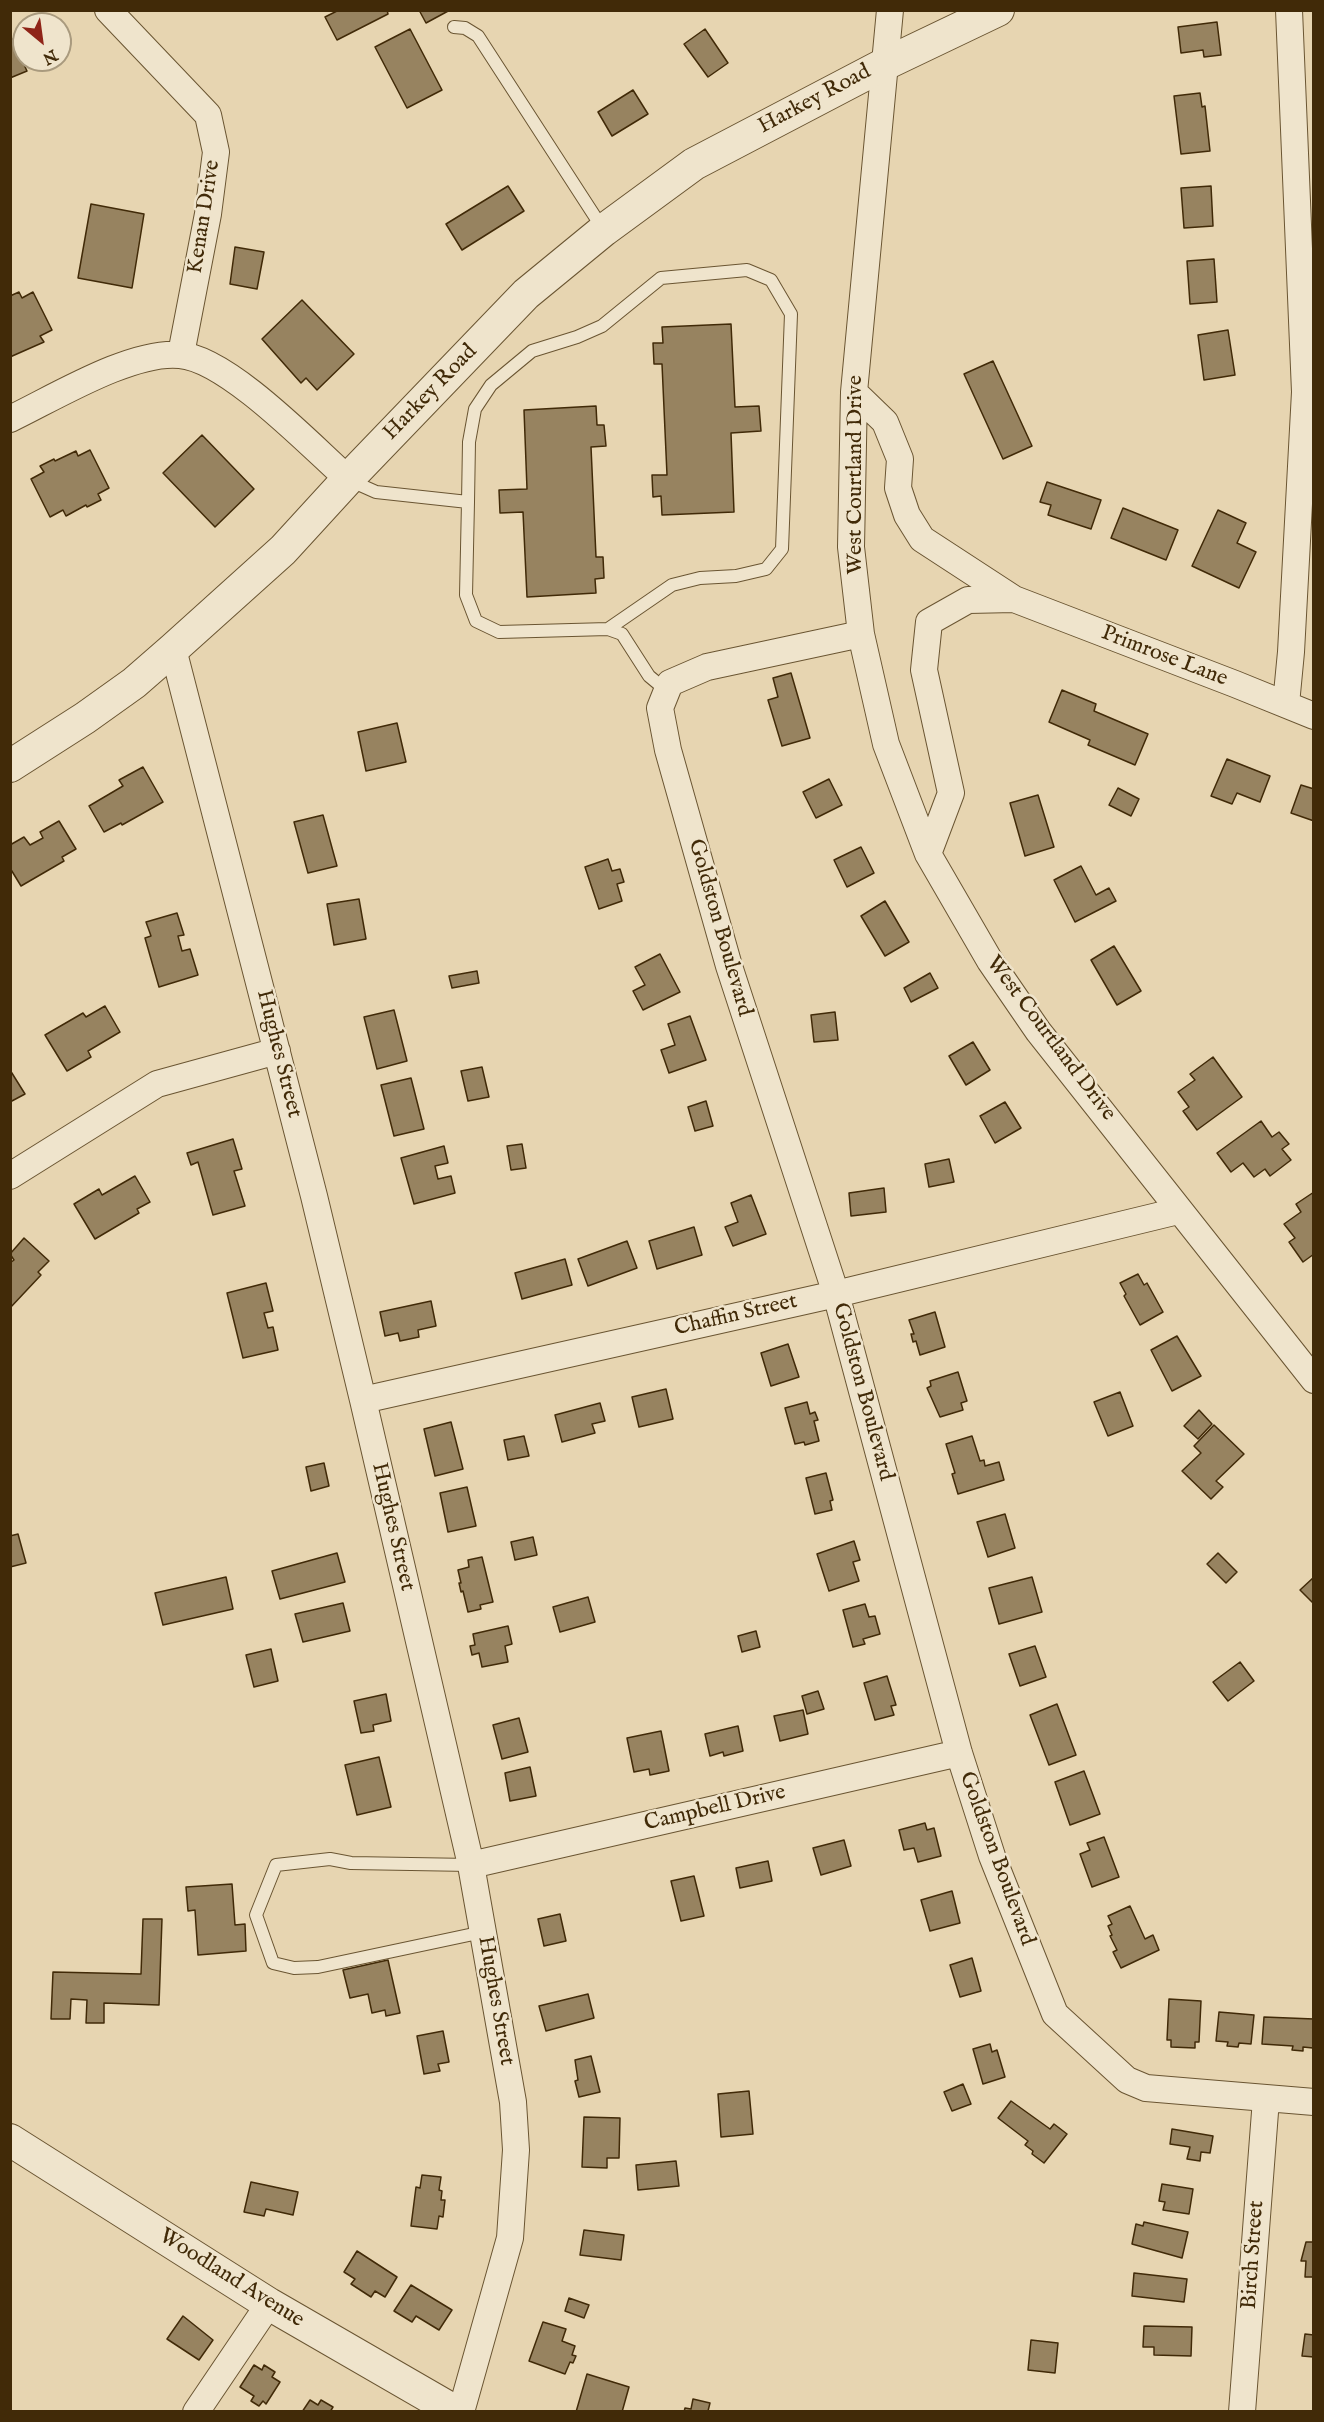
<!DOCTYPE html>
<style>
body{margin:0}
#map{position:relative;width:1324px;height:2422px;overflow:hidden;background:#e7d5b1;font-family:"IM FELL English",serif}
canvas{display:block}
.frame{position:absolute;inset:0;border:12px solid #412a08;pointer-events:none}
.north{position:absolute;left:12px;top:12px;width:60px;height:60px;box-sizing:border-box;background:#efe4cc;border:2px solid #a99a7e;border-radius:50%;rotate:151deg;font-size:16px;font-weight:700;line-height:24px;text-align:center;color:#412a08}
.north::after{content:'';display:block;margin:auto;width:21px;height:27px;background:#8f2418;clip-path:polygon(50% 0,100% 100%,50% 72%,0 100%)}
</style>
<div id="map">
<canvas width="1324" height="2422"></canvas>
<div class="frame"></div>
<div class="north">N</div>
</div>
<script>
const c = document.querySelector('canvas').getContext('2d');
c.lineJoin = 'round';
function fill(path, color) { c.fillStyle = color; c.fill(path, 'evenodd'); }
function trace(path, color, width, dash) { c.strokeStyle = color; c.lineWidth = width; c.lineCap = dash ? 'butt' : 'round'; c.setLineDash(dash || []); c.stroke(path); }
function label(font, color, halo, rows, align = 'center') {
  c.font = font + ' "IM FELL English",serif'; c.lineWidth = 5; c.setLineDash([]); c.textBaseline = 'middle'; c.strokeStyle = halo; c.fillStyle = color; for (const [text, x, y, turn = 0] of rows) {
    c.save(); c.translate(x, y); c.rotate((+turn || 0) * Math.PI / 180); c.textAlign = isNaN(turn) ? turn : align; if (halo) c.strokeText(text, 0, 0); c.fillText(text, 0, 0); c.restore();
  }
}
const building = new Path2D(`
 M339,10H387L388,14L337,40L325,17Z
 M419,10H450L426,23Z
 M1217,22L1221,55L1204,57L1203,50L1181,53L1178,27Z
 M410,29L442,90L407,108L375,47Z
 M705,29L728,63L708,77L684,44Z
 M10,35L27,71L10,78Z
 M633,90L648,114L612,136L598,112Z
 M1200,93L1202,107L1205,106L1210,151L1181,154L1174,96Z
 M508,186L524,211L462,250L446,224Z
 M1211,186L1213,226L1184,228L1181,188Z
 M91,204L144,214L132,288L78,278Z
 M235,247L264,252L257,289L230,284Z
 M1214,259L1217,302L1190,304L1187,261Z
 M19,292L22,298L33,292L52,330L40,336L44,342L10,357V296Z
 M302,300L354,354L317,390L306,378L301,383L262,339Z
 M731,324L735,407L759,406L761,431L731,433L734,512L662,515L661,496L653,497L652,475H667L662,364H654L653,343H663L662,327Z
 M1228,330L1235,375L1204,380L1198,335Z
 M993,361L1032,446L1003,459L964,374Z
 M596,406L597,425H604L606,446L591,447L596,557H603L604,578L595,579L596,593L527,597L523,512L500,513L499,490L527,489L524,410Z
 M202,435L254,489L215,527L163,473Z
 M90,450L109,488L98,494L101,500L87,507L86,505L66,516L63,510L50,517L31,479L44,472L40,466L54,459L55,461L76,451L78,456Z
 M1047,482L1101,500L1091,529L1048,515L1051,505L1040,502Z
 M1123,508L1178,530L1166,560L1111,538Z
 M1218,510L1246,523L1237,543L1256,552L1239,588L1192,566Z
 M791,673L810,738L782,746L768,700L778,697L773,678Z
 M1062,690L1096,704L1094,711L1148,734L1135,765L1088,745L1090,740L1049,722Z
 M397,723L406,762L366,771L358,732Z
 M1227,759L1270,776L1260,802L1237,793L1232,804L1211,796Z
 M143,767L163,802L122,825L121,823L104,832L89,806L123,786L119,780Z
 M829,779L842,805L816,818L803,792Z
 M1301,785L1314,789V821L1291,813Z
 M1118,788L1139,799L1131,816L1109,805Z
 M1038,795L1054,847L1025,856L1010,803Z
 M323,815L337,866L308,873L294,822Z
 M59,821L76,849L62,857L64,861L21,886L10,868V845L24,837L30,845L43,838L40,832Z
 M861,847L874,873L847,887L834,860Z
 M608,859L612,871L620,869L624,882L617,884L622,901L599,909L585,867Z
 M1081,866L1096,895L1109,888L1116,901L1075,922L1054,880Z
 M359,899L366,939L334,945L327,904Z
 M885,901L909,942L885,956L861,916Z
 M177,913L184,935L178,936L182,951L190,949L198,975L159,987L145,938L151,936L146,922Z
 M1114,946L1141,991L1117,1005L1091,960Z
 M660,954L680,992L643,1010L633,991L645,985L635,967Z
 M477,971L479,983L452,988L449,976Z
 M930,973L938,988L911,1002L904,988Z
 M105,1006L120,1032L88,1051L91,1057L67,1071L45,1035L83,1013L86,1017Z
 M394,1010L407,1061L377,1069L364,1017Z
 M835,1012L838,1040L814,1042L811,1015Z
 M690,1016L706,1060L669,1073L661,1050L675,1045L668,1024Z
 M973,1042L990,1070L966,1085L949,1056Z
 M1213,1057L1242,1097L1197,1130L1183,1111L1189,1107L1178,1092L1195,1080L1190,1074Z
 M482,1067L489,1097L468,1101L461,1071Z
 M10,1070L25,1094L10,1102Z
 M411,1078L424,1129L394,1136L381,1085Z
 M706,1101L713,1126L695,1131L688,1107Z
 M1005,1102L1021,1128L995,1143L980,1116Z
 M1261,1121L1272,1137L1279,1132L1289,1144L1282,1149L1291,1160L1270,1176L1265,1169L1254,1177L1243,1163L1231,1172L1217,1153Z
 M233,1139L242,1169L234,1171L245,1206L213,1215L198,1162L191,1165L187,1153Z
 M522,1144L526,1168L511,1170L507,1146Z
 M444,1146L448,1163L435,1166L438,1179L451,1176L455,1193L414,1204L401,1158Z
 M949,1159L954,1182L929,1187L925,1164Z
 M135,1176L150,1202L137,1209L139,1213L95,1239L74,1204L99,1189L102,1195Z
 M884,1188L886,1212L851,1216L849,1193Z
 M1314,1192V1254L1303,1262L1289,1242L1295,1238L1284,1224L1301,1212L1296,1204Z
 M751,1195L766,1234L733,1246L725,1227L738,1222L731,1203Z
 M694,1227L702,1255L657,1269L649,1241Z
 M24,1238L49,1261L38,1272L41,1275L10,1308V1263L14,1260L10,1254Z
 M627,1241L637,1268L588,1286L578,1259Z
 M565,1259L572,1285L522,1299L515,1273Z
 M1138,1274L1144,1285L1147,1283L1163,1312L1140,1325L1124,1296L1126,1294L1120,1283Z
 M266,1283L273,1311L264,1313L268,1328L273,1327L278,1350L243,1358L227,1293Z
 M431,1301L436,1326L418,1330L419,1337L400,1341L398,1333L385,1336L380,1312Z
 M935,1312L945,1347L920,1355L916,1341L913,1342L911,1334H914L909,1320Z
 M1177,1336L1201,1376L1172,1391L1151,1350Z
 M788,1344L799,1377L771,1386L761,1353Z
 M958,1372L967,1401L961,1403L963,1410L940,1417L927,1388L931,1386L930,1381Z
 M666,1389L673,1419L639,1427L632,1397Z
 M1120,1392L1133,1426L1108,1436L1094,1402Z
 M807,1402L810,1414L815,1412L818,1420L814,1421L819,1441L805,1445L804,1442L795,1444L785,1408Z
 M600,1403L605,1421L592,1424L595,1433L562,1442L555,1415Z
 M1199,1410L1212,1424L1198,1439L1184,1426Z
 M451,1422L463,1469L435,1476L424,1429Z
 M1214,1425L1244,1454L1216,1481L1223,1487L1211,1499L1182,1471L1201,1453L1194,1446Z
 M524,1436L529,1456L508,1460L504,1440Z
 M972,1436L980,1461L984,1460L985,1466L999,1462L1004,1480L958,1494L952,1474L955,1473L946,1444Z
 M324,1463L329,1486L311,1491L306,1467Z
 M826,1473L833,1500L830,1501L832,1510L815,1514L806,1478Z
 M467,1487L476,1526L448,1532L440,1493Z
 M1005,1514L1015,1548L988,1557L977,1522Z
 M18,1534L26,1563L10,1567V1536Z
 M533,1537L537,1555L515,1560L511,1542Z
 M854,1541L860,1560L853,1562L859,1581L829,1591L817,1554Z
 M337,1553L345,1582L280,1599L272,1571Z
 M1218,1553L1237,1572L1226,1583L1207,1564Z
 M482,1557L493,1602L480,1605L481,1609L468,1612L463,1591L461,1592L459,1583H461L458,1570L469,1567L468,1560Z
 M226,1577L233,1609L163,1625L155,1593Z
 M1032,1577L1042,1612L999,1624L989,1588Z
 M1314,1577V1604L1300,1590Z
 M588,1597L595,1622L560,1632L553,1607Z
 M343,1603L350,1631L303,1642L295,1614Z
 M865,1604L869,1617L875,1616L880,1634L863,1639L865,1644L853,1647L843,1610Z
 M508,1626L512,1644L505,1646L508,1662L482,1667L479,1653L472,1655L470,1646L475,1645L473,1634Z
 M756,1631L760,1647L742,1652L738,1636Z
 M1035,1646L1046,1677L1020,1686L1009,1654Z
 M271,1649L278,1681L254,1687L246,1655Z
 M1240,1662L1254,1681L1228,1701L1213,1682Z
 M887,1676L896,1705L891,1706L894,1715L875,1720L864,1683Z
 M818,1691L824,1709L807,1714L802,1696Z
 M386,1694L391,1721L373,1725L374,1731L361,1733L354,1701Z
 M1057,1704L1076,1755L1049,1765L1030,1715Z
 M803,1710L808,1734L780,1741L774,1716Z
 M519,1718L528,1752L502,1759L493,1725Z
 M738,1726L743,1751L724,1756L723,1752L710,1756L705,1734Z
 M661,1731L669,1771L650,1775L649,1769L634,1772L627,1738Z
 M379,1757L391,1807L357,1815L345,1765Z
 M530,1767L536,1796L510,1801L505,1773Z
 M1084,1771L1100,1814L1070,1825L1055,1782Z
 M925,1823L927,1830L934,1828L941,1856L918,1862L914,1848L904,1850L899,1830Z
 M1104,1837L1119,1877L1092,1887L1080,1854L1090,1850L1087,1843Z
 M844,1840L851,1866L821,1875L813,1848Z
 M768,1861L772,1881L740,1888L736,1868Z
 M694,1876L704,1916L681,1921L671,1881Z
 M232,1884L235,1925L245,1924L246,1951L198,1955L195,1910L188,1911L186,1887Z
 M952,1891L960,1923L930,1931L921,1900Z
 M1130,1906L1145,1939L1153,1935L1159,1950L1121,1968L1113,1952L1117,1950L1110,1936L1112,1935L1108,1926L1112,1924L1108,1916Z
 M560,1914L566,1941L544,1946L538,1919Z
 M143,1919H162L159,2005L104,2003V2023H86L87,2000L71,1999L70,2019H51L53,1972L141,1974Z
 M972,1958L981,1991L960,1997L950,1965Z
 M388,1960L400,2013L386,2016L385,2010L372,2013L368,1994L350,1998L343,1970Z
 M588,1994L594,2018L546,2031L539,2006Z
 M1169,1999L1201,2001L1199,2042H1195V2048L1171,2047V2040H1167Z
 M1219,2012L1254,2015L1251,2044L1239,2043L1238,2047L1227,2046L1228,2042L1216,2041Z
 M1264,2017L1314,2019L1313,2048L1303,2047V2051L1292,2050L1293,2046L1262,2044Z
 M443,2031L449,2062L438,2064L440,2071L424,2074L417,2036Z
 M990,2044L992,2052L997,2050L1005,2077L983,2084L973,2049Z
 M591,2056L600,2092L579,2097L575,2081L578,2080L575,2060Z
 M963,2084L971,2104L952,2111L944,2092Z
 M749,2091L753,2134L721,2137L718,2094Z
 M1011,2101L1050,2129L1054,2124L1067,2134L1044,2163L1032,2154L1033,2151L1025,2145L1028,2141L998,2118Z
 M584,2117L620,2118L619,2158H607V2168L582,2167Z
 M1172,2129L1213,2136L1210,2153L1201,2152L1200,2161L1187,2159L1190,2147L1170,2144Z
 M676,2161L679,2186L638,2190L636,2165Z
 M422,2175L441,2177L439,2190L442,2191L441,2200H445L443,2217L439,2216L437,2229L411,2226L416,2187L420,2188Z
 M251,2182L298,2192L293,2215L266,2209L264,2216L244,2212Z
 M1162,2184L1193,2189L1189,2214L1163,2210L1165,2202L1159,2201Z
 M1144,2222L1188,2232L1182,2258L1132,2244L1136,2224L1143,2226Z
 M584,2230L624,2235L621,2260L580,2255Z
 M1306,2242H1314V2277H1305L1306,2261H1301Z
 M357,2251L397,2277L385,2297L375,2291L371,2297L351,2284L355,2279L344,2272Z
 M1134,2273L1187,2279L1184,2302L1132,2296Z
 M411,2285L452,2310L439,2330L416,2316L412,2322L394,2311Z
 M569,2298L589,2305L584,2318L565,2311Z
 M183,2316L213,2340L199,2360L167,2339Z
 M543,2322L566,2329L562,2341L575,2346L572,2355L576,2356L573,2363L570,2362L565,2374L529,2361Z
 M1144,2326L1192,2327L1191,2356L1154,2355V2347H1143Z
 M1305,2334L1314,2335V2357L1302,2356Z
 M1031,2340L1058,2343L1055,2373L1028,2370Z
 M254,2365L262,2370L264,2365L275,2372L272,2377L280,2382L266,2404L263,2401L259,2406L251,2401L254,2396L240,2387Z
 M587,2374L629,2387L622,2412H576Z
 M693,2399L710,2403L708,2411L711,2412H684L685,2408L691,2409Z
 M310,2400L318,2405L321,2400L333,2407L330,2412H302Z`);
const service = new Path2D(`
 M454,27L465,28L478,36L603,229
 M349,480L376,492L468,502L466,595L476,621L499,632L608,629L622,634L649,676L667,691
 M468,502L469,442L475,409L491,385L532,351L577,337L602,326L661,278L747,270L771,280L791,314L782,549L766,569L736,576L700,578L672,585L608,629
 M471,1865L351,1863L330,1859L276,1865L256,1915L273,1963L294,1968L318,1967L483,1932`);
const minor = new Path2D(`
 M108,10L208,115L216,152L208,214L181,354
 M890,10L854,392L851,547L861,634L886,744L928,854L990,961L1038,1031L1314,1380
 M854,392L885,422L900,459L898,488L907,515L922,539L1014,599
 M10,419C54,398 132,350 180,355C228,359 311,446 348,479
 M861,634L707,667L670,683L660,708L668,750L729,966L836,1294L959,1753L992,1856L1055,2014L1127,2080L1146,2088L1314,2102
 M173,649L314,1196L363,1400L471,1865L513,2102L516,2150L510,2238L461,2412
 M1286,704L1291,652L1305,392L1289,10
 M928,854L951,793L924,670L929,622L968,600L1014,599L1235,684L1314,716
 M10,1176L157,1084L277,1051
 M363,1400L836,1294L1178,1211
 M471,1865L959,1753
 M196,2412L269,2304
 M1242,2412L1266,2099`);
const tertiary = new Path2D(`
 M10,766L85,718L134,683L173,649L283,550L348,479L526,294L604,230L694,164L885,64L998,10
 M10,2140L269,2304L456,2412`);
const streetNames = [
 ["Harkey Road",815,100,-28],
 ["Kenan Drive",205,217,-81],
 ["Harkey Road",431,393,-46],
 ["West Courtland Drive",856,475,-90],
 ["Primrose Lane",1164,657,21],
 ["Goldston Boulevard",719,928,74],
 ["West Courtland Drive",1050,1039,53],
 ["Hughes Street",278,1054,76],
 ["Chaffin Street",736,1316,-13],
 ["Goldston Boulevard",862,1392,75],
 ["Hughes Street",392,1527,77],
 ["Campbell Drive",715,1809,-13],
 ["Goldston Boulevard",996,1859,70],
 ["Hughes Street",495,2001,80],
 ["Birch Street",1254,2255,-86],
 ["Woodland Avenue",231,2279,32]
];
fill(building, '#978360');
trace(building, '#412a08', 1.5);
trace(service, '#6a5532', 14);
trace(minor, '#6a5532', 28);
trace(tertiary, '#6a5532', 34);
trace(service, '#efe4cc', 12);
trace(minor, '#efe4cc', 26);
trace(tertiary, '#efe4cc', 32);
label('22px', '#412a08', '#efe4cc', streetNames);
</script>
